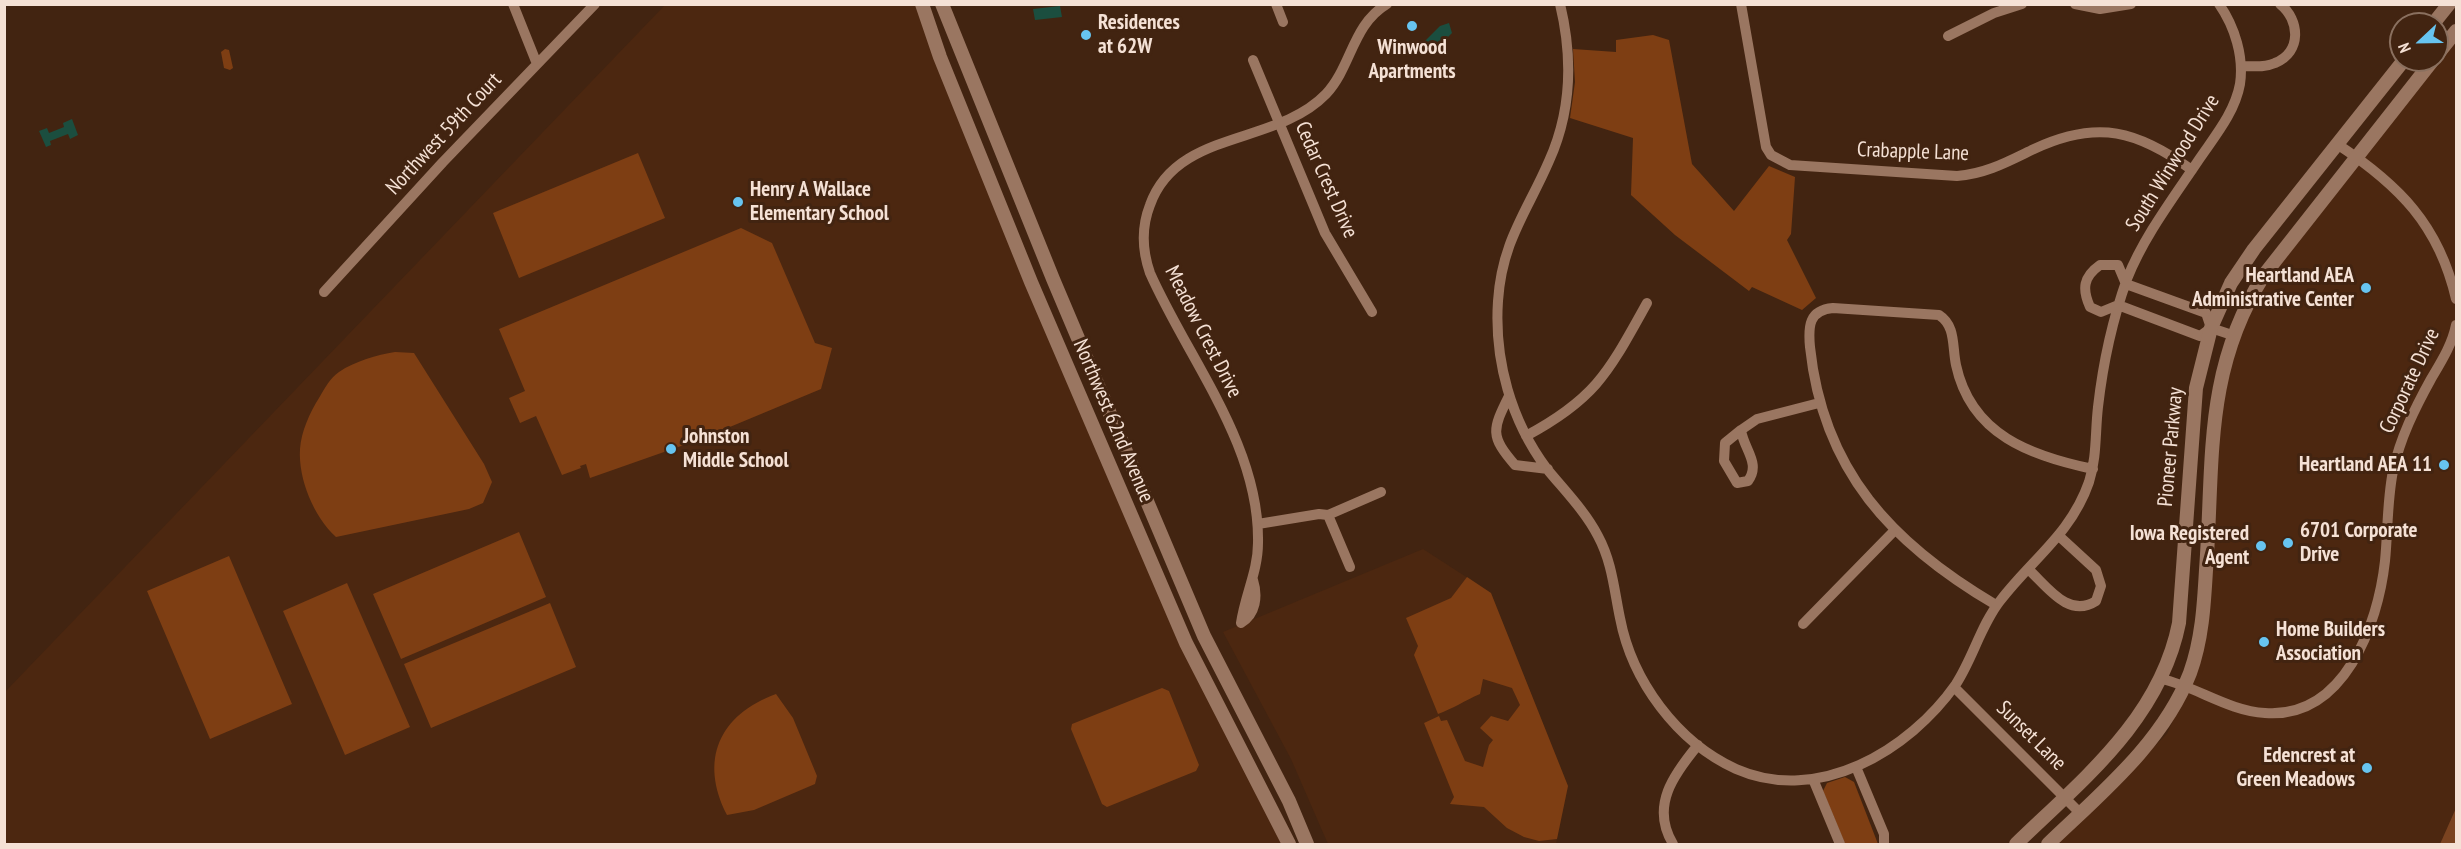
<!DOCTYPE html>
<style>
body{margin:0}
#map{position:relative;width:2461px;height:849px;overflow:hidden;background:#422411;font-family:"PT Sans Narrow",sans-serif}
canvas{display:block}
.frame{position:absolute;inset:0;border:6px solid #f5e1d5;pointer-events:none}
.north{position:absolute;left:2389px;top:12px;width:60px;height:60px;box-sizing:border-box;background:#422411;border:2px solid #8a705f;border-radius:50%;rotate:248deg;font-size:16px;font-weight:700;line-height:24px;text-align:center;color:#f5e1d5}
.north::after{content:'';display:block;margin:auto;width:21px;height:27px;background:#67c4f0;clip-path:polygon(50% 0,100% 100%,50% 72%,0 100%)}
</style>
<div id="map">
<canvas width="2461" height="849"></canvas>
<div class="frame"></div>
<div class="north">N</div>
</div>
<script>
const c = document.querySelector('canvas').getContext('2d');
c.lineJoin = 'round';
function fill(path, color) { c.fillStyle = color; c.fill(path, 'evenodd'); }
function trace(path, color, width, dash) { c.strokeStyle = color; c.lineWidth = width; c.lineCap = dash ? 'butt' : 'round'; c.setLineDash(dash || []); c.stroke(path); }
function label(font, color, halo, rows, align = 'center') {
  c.font = font + ' "PT Sans Narrow",sans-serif'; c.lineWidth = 6; c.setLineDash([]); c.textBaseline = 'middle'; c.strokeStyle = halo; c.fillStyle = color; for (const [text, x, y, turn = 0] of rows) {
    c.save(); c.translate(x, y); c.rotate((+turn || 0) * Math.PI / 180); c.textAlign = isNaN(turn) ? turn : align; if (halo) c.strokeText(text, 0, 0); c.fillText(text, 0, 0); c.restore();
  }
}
const built = new Path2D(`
 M665,5H922L1031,282L1282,844H5L4,693Z
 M2456,37V808L2440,844H2056L2167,734L2195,671L2209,605L2222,390L2251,303Z
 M1423,549L1491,593L1568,786L1556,844H1328L1291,759L1223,632Z`);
const green = new Path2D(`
 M1653,35L1669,40L1692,164L1734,211L1769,166L1795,177L1791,234L1787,240L1816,298L1802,310L1752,287L1749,291L1675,235L1631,195L1633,138L1570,118L1575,82L1573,49L1616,52V40Z
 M225,49L229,50L233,68L230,70L224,68L221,52Z
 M638,153L665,218L519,278L493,213Z
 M741,228L772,243L815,343L832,348L821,389L701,439L590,478L586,464L580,466L581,468L562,475L536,416L520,423L509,398L525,391L499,329Z
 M395,352L414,353L484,464L492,482L483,503L469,509L336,537C314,517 298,479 300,449C301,432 310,412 319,398C325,388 330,378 339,372C355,361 377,355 395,352Z
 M519,532L546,597L401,659L373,594Z
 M229,556L292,704L210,739L147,591Z
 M1467,577L1491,593L1568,786L1557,839L1539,841L1524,837L1507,828L1484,807L1450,804L1454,797L1424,723L1439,716L1441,721L1447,720L1465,761L1483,767L1489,745L1493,740L1480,728L1491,716L1508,721L1520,705L1512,688L1483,679L1480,694C1464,701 1454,708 1438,714L1414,655L1418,646L1406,618L1451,598Z
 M347,583L410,727L345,755L283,611Z
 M550,603L576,667L431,728L404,664Z
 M1162,688L1169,691L1199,765L1196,771L1107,807L1102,804L1071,729L1072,724Z
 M776,694L793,718L817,776L815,784L754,810L727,815C699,760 719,715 776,694Z
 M1845,777L1854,782L1878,844H1845L1823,791L1827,783Z`);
const forest = new Path2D(`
 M2456,808V844H2440Z`);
const water = new Path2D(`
 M1060,6L1062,17L1035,20L1033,9Z
 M1449,23L1452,33L1432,53L1422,44L1440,26Z
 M72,119L78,135L70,139L68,134L50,141L51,145L46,147L39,131L47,128L49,133L64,127L63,123Z`);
const minor = new Path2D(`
 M513,4L537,64
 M1276,4L1283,22
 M1560,4C1573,58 1572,110 1549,161C1527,212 1502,241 1498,301C1494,360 1511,421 1547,469C1565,491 1585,511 1598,536C1612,562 1614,589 1620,618C1632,681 1677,742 1736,769C1818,805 1909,751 1956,684C1973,658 1981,625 2000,601C2032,559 2071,534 2089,482C2097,457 2095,433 2098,407C2103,363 2112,321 2127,279C2144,236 2174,197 2200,158C2215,136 2235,112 2240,84C2244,57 2235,27 2219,4
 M1741,4L1766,147L1771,155L1790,165L1957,176C1986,174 2009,161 2034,149C2098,119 2138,131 2192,170
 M2075,4L2100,9L2131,4
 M1948,36L1994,13L2022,4
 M1253,60L1325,233L1372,312
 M2241,66C2252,66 2264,68 2275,63C2302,52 2300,20 2280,4
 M2337,144C2399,185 2439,225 2456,299
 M2100,265H2118L2126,284L2206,313L2211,328L2200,336L2118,305L2101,312L2090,307C2082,289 2083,277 2100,265Z
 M324,292L443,162L595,4
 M2211,328L2232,335
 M1509,396C1492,430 1490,436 1515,465L1548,469
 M1741,430C1744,450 1761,463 1748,481L1737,483L1724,461L1725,443Z
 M1741,430L1757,419L1819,403
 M1526,436C1597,398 1609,371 1647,303
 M1328,515L1350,567
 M1258,524L1319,514L1328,515L1381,492
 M2028,569C2047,586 2068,619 2096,601L2101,586L2096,570L2059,536
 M1996,605C1892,544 1823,471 1810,347C1808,326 1809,310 1833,308L1939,315C1956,326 1952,346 1956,365C1971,435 2031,456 2093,469
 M1241,623C1245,595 1258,571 1258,543C1260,445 1188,359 1150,273C1142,250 1141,228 1150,205C1177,129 1276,146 1326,94C1352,66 1352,25 1387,4
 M1241,623C1256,614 1258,596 1253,580
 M1803,624L1894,531
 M2162,679C2197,687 2229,711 2265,713C2344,719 2378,625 2385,561C2388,531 2387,501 2393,471C2400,438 2415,408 2431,379C2441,362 2452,345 2456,325
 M1954,687L2080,813
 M1856,767L1884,834V844
 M1813,779L1840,844
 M1673,844C1650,806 1674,774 1698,745`);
const tertiary = new Path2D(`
 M922,4L940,57L1031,282L1186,643L1289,844
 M942,4L1053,279L1204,636L1289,801L1307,844
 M2433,24L2449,4
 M2437,55L2456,31
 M2016,844C2082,780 2160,719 2179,623L2196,388L2211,328L2231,283L2254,249L2404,60
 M2048,844C2100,794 2163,743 2190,673C2202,640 2204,605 2206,570C2214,462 2203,371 2264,275L2433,60`);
const markers = [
 [1412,26,6,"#67c4f0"],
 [1086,35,6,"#67c4f0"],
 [738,202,6,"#67c4f0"],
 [2366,288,6,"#67c4f0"],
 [671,449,6,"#67c4f0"],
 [2444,465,6,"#67c4f0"],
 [2288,543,6,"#67c4f0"],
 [2261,546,6,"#67c4f0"],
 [2264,642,6,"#67c4f0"],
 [2367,768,6,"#67c4f0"]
];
const poiNames = [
 ["Residences",1098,23],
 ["at 62W",1098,47],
 ["Winwood",1412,48,"center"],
 ["Apartments",1412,72,"center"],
 ["Henry A Wallace",750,190],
 ["Elementary School",750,214],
 ["Heartland AEA",2354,276,"right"],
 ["Administrative Center",2354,300,"right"],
 ["Johnston",683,437],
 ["Middle School",683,461],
 ["Heartland AEA 11",2432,465,"right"],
 ["6701 Corporate",2300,531],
 ["Drive",2300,555],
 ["Iowa Registered",2249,534,"right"],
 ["Agent",2249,558,"right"],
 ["Home Builders",2276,630],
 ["Association",2276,654],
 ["Edencrest at",2355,756,"right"],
 ["Green Meadows",2355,780,"right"]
];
const streetNames = [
 ["Northwest 59th Court",444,134,-47],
 ["Crabapple Lane",1913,152,2],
 ["South Winwood Drive",2173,163,-58],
 ["Cedar Crest Drive",1326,180,66],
 ["Meadow Crest Drive",1203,332,63],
 ["Corporate Drive",2410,381,-65],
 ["Northwest 62nd Avenue",1113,421,67],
 ["Pioneer Parkway",2171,447,-85],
 ["Sunset Lane",2031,736,45]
];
fill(built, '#4c2710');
fill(green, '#7e3e13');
fill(forest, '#7a4320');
fill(water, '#1b4e3f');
trace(minor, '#9a7661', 10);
trace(tertiary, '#9a7661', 14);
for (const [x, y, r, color] of markers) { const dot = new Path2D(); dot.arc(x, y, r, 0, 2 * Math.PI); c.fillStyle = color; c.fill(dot); trace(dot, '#422411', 2); }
label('bold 21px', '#f5e1d5', '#422411', poiNames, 'left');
label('21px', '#f5e1d5', '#422411', streetNames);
</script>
